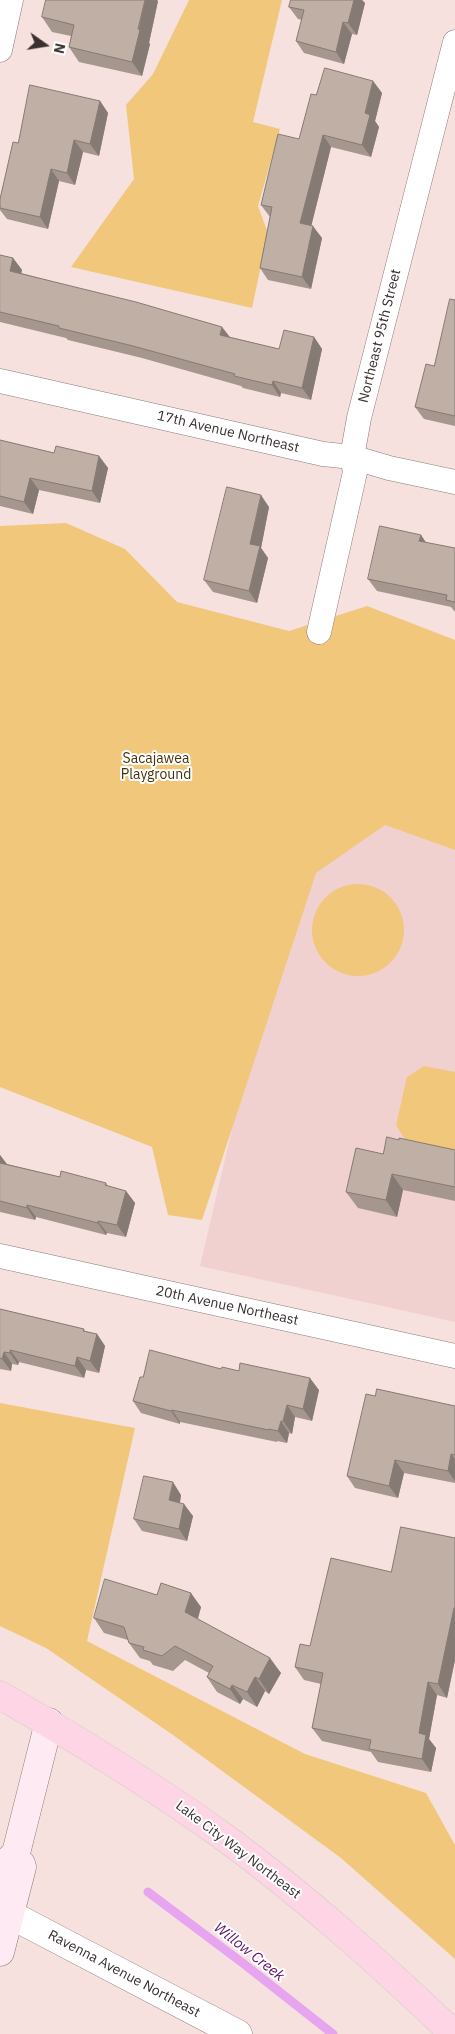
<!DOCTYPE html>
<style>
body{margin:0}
#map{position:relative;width:455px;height:2034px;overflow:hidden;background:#f7e1df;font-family:"IBM Plex Sans",sans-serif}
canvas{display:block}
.north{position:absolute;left:20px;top:20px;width:50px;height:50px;-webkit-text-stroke:4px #fff;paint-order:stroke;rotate:103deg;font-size:14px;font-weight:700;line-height:20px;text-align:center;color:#393030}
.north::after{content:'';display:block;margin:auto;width:18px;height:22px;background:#393030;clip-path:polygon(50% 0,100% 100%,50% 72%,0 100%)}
</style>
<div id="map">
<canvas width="455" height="2034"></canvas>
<div class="north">N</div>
</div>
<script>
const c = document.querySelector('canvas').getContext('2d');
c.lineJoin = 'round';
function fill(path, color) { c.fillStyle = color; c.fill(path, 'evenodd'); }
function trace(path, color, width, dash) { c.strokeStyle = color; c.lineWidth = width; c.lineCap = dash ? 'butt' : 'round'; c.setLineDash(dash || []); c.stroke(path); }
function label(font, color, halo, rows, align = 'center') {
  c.font = font + ' "IBM Plex Sans",sans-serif'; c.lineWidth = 4; c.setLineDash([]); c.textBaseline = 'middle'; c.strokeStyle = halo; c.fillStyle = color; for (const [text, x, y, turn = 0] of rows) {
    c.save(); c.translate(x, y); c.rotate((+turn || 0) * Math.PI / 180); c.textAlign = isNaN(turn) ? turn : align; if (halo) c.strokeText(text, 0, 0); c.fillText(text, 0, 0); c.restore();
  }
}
const built = new Path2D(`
 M344,649L455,675V1322L200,1266Z`);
const green = new Path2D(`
 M189,0H282L253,122L280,129L258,206L268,233L252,308L71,267L134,179L126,105L153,74Z
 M66,523L125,549L177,602L289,631L367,606L455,640V850L385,825L316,873L202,1220L168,1215L152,1147L0,1087V526Z
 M312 930a46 46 0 1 1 92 0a46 46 0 1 1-92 0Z
 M424,1066L455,1072V1152L406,1141L396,1125L407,1077Z
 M0,1403L135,1428L87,1641L305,1754L426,1793L455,1845V1959L341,1858L173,1735L46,1648L0,1626Z`);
const stream = new Path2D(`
 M148,1892L244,1964L333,2034`);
const minor = new Path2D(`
 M0,50L11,0
 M0,381L323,454L352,457L389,468L455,482
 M319,632L355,472L352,457L359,418L455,42
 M0,1256L455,1356`);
const tertiary = new Path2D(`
 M11,1915L238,2034`);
const secondary = new Path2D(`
 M0,1887L6,1863L16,1853L49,1722
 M0,1952L22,1867L21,1864`);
const primary = new Path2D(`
 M0,1695C77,1739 152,1785 224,1837C306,1897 381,1965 454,2034`);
const wall = new Path2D(`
 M291,0H362L365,3L357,35L352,34L344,64L304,53L296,41L302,20L298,19L289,7Z
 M158,1L149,43L150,44L142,76L79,62L69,47L71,36L52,32L42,17Z
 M373,81L382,93L375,121L379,127L371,157L331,147L311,226L322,238L311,289L268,280L260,268L270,217L261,205L299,139L316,95Z
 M100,101L108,113L99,156L83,152L75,185L59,181L48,229L7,219L0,210V199L18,143Z
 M0,255L13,258L22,270L21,273L222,327L230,337L279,349L314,337L322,349L311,400L281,393L280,397L243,388L241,386L142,358L68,340L66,338L0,322Z
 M455,300V426L424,419L415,407L434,366Z
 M0,440L54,453L99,456L108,468L100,503L39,490L33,514L0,506Z
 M269,507L261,548L268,558L257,603L213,592L204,580Z
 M421,535L426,543L455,548V612L451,607L377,591L368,579Z
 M455,1150V1201L403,1190L397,1217L358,1208L346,1192L383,1154Z
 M0,1155L7,1164L60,1177L106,1183L108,1186L126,1191L135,1203L126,1237L107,1233L106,1235L36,1217L35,1220L0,1212Z
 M0,1309L84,1329L85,1331L97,1334L105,1346L99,1373L86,1370L84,1378L19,1362L18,1365L12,1364L11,1371L0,1369Z
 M221,1369L319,1390L312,1421L295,1417L292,1434L289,1433L287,1443L277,1441V1442L180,1422V1424L141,1413L133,1401L143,1377Z
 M375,1396L455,1406V1483L404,1473L398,1498L355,1488L347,1476Z
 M181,1495L180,1503L193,1516L187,1541L142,1531L134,1519Z
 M455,1538V1660L447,1698L437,1695L429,1739L436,1748L431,1772L378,1762L371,1752L322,1741L312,1728L321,1684L304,1680L295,1667L310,1646L391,1572Z
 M157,1595L201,1607L198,1619L281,1673L269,1694L265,1691L257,1707L243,1699L240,1704L217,1692L207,1677L209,1673L185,1660L173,1671L153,1665L150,1661L140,1658L129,1643L128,1640L104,1633L94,1618Z`);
const shadedWall = new Path2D(`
 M145,0H157L158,1L149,43L150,44L142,76L132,62Z
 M354,0H362L365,3L357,35L348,23Z
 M343,22L352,34L344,64L336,52Z
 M373,81L382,93L375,121L379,127L371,157L362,145L365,113Z
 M100,101L108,113L99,156L90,144Z
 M323,135L331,147L309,235L300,223Z
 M74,140L83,152L75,185L67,173Z
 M51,169L59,181L48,229L40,217Z
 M313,226L322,238L311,289L302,277Z
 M13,258L22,270L19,283L10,271Z
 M222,327L231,339L220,335Z
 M314,337L322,349L311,400L302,388Z
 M273,381L281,393L280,397L272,385Z
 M99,456L108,468L100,503L92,491Z
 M30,478L39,490L33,514L24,502Z
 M261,495L269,507L261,548L268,558L257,603L249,591L250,544Z
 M421,535L429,547L419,541Z
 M0,1155L9,1167L0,1164Z
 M392,1174L403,1190L397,1217L386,1200Z
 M126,1191L135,1203L126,1237L117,1225Z
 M27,1205L36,1217L35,1220L27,1208Z
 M98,1221L107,1233L106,1235L98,1223Z
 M97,1334L105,1346L99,1373L90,1361Z
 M10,1350L19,1362L18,1365L10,1353Z
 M4,1352L12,1364L11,1371L2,1359Z
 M77,1357L86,1370L84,1378L75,1366Z
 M310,1378L319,1390L312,1421L303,1409Z
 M287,1405L295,1417L292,1434L283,1421Z
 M172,1410L180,1422V1424L171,1411Z
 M281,1421L289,1433L287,1443L278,1431Z
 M451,1454L455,1459V1481L448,1471Z
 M395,1460L404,1473L398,1498L389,1486Z
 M173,1482L181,1495L178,1513L169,1500Z
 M184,1504L193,1516L187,1541L179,1529Z
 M191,1593L201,1607L195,1627L185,1612Z
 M454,1608L455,1609V1660L447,1698L438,1684Z
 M270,1658L281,1673L269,1694L259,1679Z
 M255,1677L265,1691L257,1707L247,1692Z
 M428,1682L437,1695L429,1739L436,1748L431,1772L422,1759L419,1733Z
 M232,1685L243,1699L240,1704L230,1689Z`);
const building = new Path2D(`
 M46,0H145L138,29L140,30L132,62L69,47L74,25L42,17Z
 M291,0H354L348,23L343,22L336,52L296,41L304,10L289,7Z
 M325,68L373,81L365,113L370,115L362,145L323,135L300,223L313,226L302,277L260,268L272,207L261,205L278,134L299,139L311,94L316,95Z
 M30,85L100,101L90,144L74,140L67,173L51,169L40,217L0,208V199L13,142L18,143Z
 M0,255L13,258L10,271L136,302L222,327L220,335L279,349L284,330L314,337L302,388L273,381L272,385L234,376L235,374L133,346L59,328V326L0,312Z
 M450,299L455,300V416L415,407L426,364L434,366Z
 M0,440L54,453L56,446L99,456L92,491L30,478L24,502L0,496Z
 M227,487L261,495L250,544L260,546L249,591L204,580Z
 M380,526L421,535L419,541L455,548V602L446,600L447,595L368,579Z
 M387,1137L399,1140V1138L455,1150V1187L392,1174L386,1200L346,1192L356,1148L383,1154Z
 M0,1163L60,1177L61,1171L106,1183L105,1185L126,1191L117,1225L98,1221V1223L27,1205V1208L0,1201Z
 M0,1309L84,1329L83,1331L97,1334L90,1361L77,1357L75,1366L10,1350V1353L4,1352L2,1359L0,1358Z
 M150,1350L221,1369L222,1367L239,1371L240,1363L310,1378L303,1409L287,1405L283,1421H281L278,1431L269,1429V1430L172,1410L171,1411L133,1401L140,1377H143Z
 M377,1389L455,1406V1455L451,1454L448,1471L395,1460L389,1486L347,1476L366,1394L375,1396Z
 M144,1476L173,1482L169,1500L184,1504L179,1529L134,1519Z
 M401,1527L455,1538V1608H454L438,1684L428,1682L419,1733L426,1735L422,1759L369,1749L371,1740L312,1728L323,1673L295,1667L300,1644L310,1646L331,1558L391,1572Z
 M105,1579L157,1595L161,1583L191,1593L185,1612L270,1658L259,1679L255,1677L247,1692L232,1685L230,1689L207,1677L213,1666L175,1646L162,1656L143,1650L144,1647L129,1643L124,1627L94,1618Z`);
const streetNames = [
 ["Northeast 95th Street",380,336,-76],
 ["17th Avenue Northeast",228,432,13],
 ["20th Avenue Northeast",227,1306,12],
 ["Lake City Way Northeast",238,1850,37],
 ["Ravenna Avenue Northeast",124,1974,28]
];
const parkNames = [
 ["Sacajawea",156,759],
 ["Playground",156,775]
];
const waterNames = [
 ["Willow Creek",249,1952,38]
];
fill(built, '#f0d1cf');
fill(green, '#f1c77b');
trace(stream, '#e7a5f0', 9);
trace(minor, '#8c7978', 25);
trace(tertiary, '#8c7978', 29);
trace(secondary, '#8c7978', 29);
trace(primary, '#ccc9c9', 29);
trace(minor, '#fff', 24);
trace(tertiary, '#fff', 28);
trace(secondary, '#feeaf2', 28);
trace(primary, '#fdd5e5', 28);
fill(wall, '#a5968e');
fill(shadedWall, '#867a74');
fill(building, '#c0afa5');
trace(building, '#867a74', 1);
label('14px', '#393030', '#fff', streetNames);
label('14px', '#453208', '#fff', parkNames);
label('italic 15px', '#600f6b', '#fff', waterNames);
</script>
